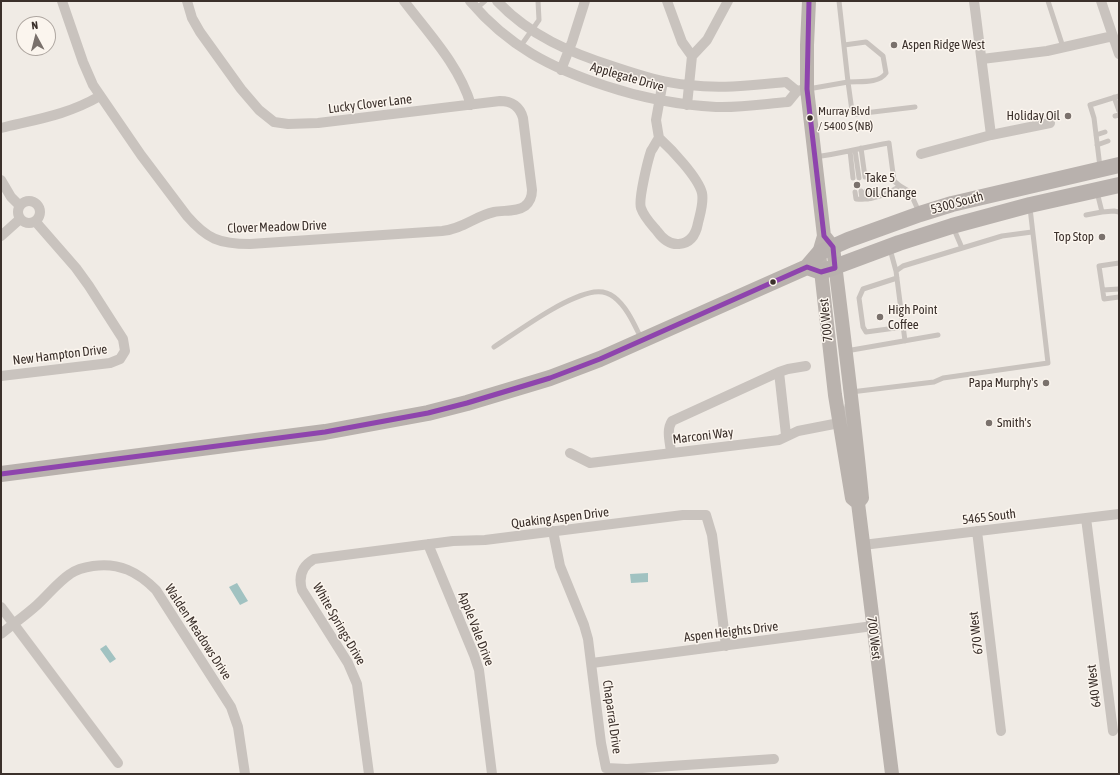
<!DOCTYPE html>
<style>
body{margin:0}
#map{position:relative;width:1120px;height:775px;overflow:hidden;background:#f0ebe5;font-family:"Asap Condensed",sans-serif}
canvas{display:block}
.frame{position:absolute;inset:0;border:2px solid #3b302b;pointer-events:none}
.north{position:absolute;left:16px;top:16px;width:40px;height:40px;box-sizing:border-box;background:#fbf5ee;border:1px solid #aea6a0;border-radius:50%;rotate:353deg;font-size:11px;font-weight:700;line-height:16px;text-align:center;color:#3b302b}
.north::after{content:'';display:block;margin:auto;width:14px;height:18px;background:#7a716c;clip-path:polygon(50% 0,100% 100%,50% 72%,0 100%)}
</style>
<div id="map">
<canvas width="1120" height="775"></canvas>
<div class="frame"></div>
<div class="north">N</div>
</div>
<script>
const c = document.querySelector('canvas').getContext('2d');
c.lineJoin = 'round';
function fill(path, color) { c.fillStyle = color; c.fill(path, 'evenodd'); }
function trace(path, color, width, dash) { c.strokeStyle = color; c.lineWidth = width; c.lineCap = dash ? 'butt' : 'round'; c.setLineDash(dash || []); c.stroke(path); }
function label(font, color, halo, rows, align = 'center') {
  c.font = font + ' "Asap Condensed",sans-serif'; c.lineWidth = 3; c.setLineDash([]); c.textBaseline = 'middle'; c.strokeStyle = halo; c.fillStyle = color; for (const [text, x, y, turn = 0] of rows) {
    c.save(); c.translate(x, y); c.rotate((+turn || 0) * Math.PI / 180); c.textAlign = isNaN(turn) ? turn : align; if (halo) c.strokeText(text, 0, 0); c.fillText(text, 0, 0); c.restore();
  }
}
const water = new Path2D(`
 M648,573V582L631,583L630,574Z
 M237,583L248,601L240,605L229,587Z
 M106,645L116,659L110,663L100,649Z`);
const lane = new Path2D(`
 M1048,1L1063,47
 M476,9L485,1
 M844,45L866,42L883,56L886,73C879,84 859,81 848,82L852,111L856,114L915,107
 M520,47L539,20L538,1
 M808,89L848,82L839,1
 M1114,97L1119,111
 M1115,116L1119,115
 M1096,135L1105,132
 M1097,145L1108,141
 M861,148L865,177
 M855,150L859,178
 M850,151L853,178
 M815,157C840,154 864,147 889,143L894,181L900,186L910,192L919,212
 M1100,167L1094,118L1090,105L1119,96
 M861,191L862,199
 M866,191L868,199
 M855,192L856,199C872,201 888,194 900,186
 M1097,192L1102,212L1114,211L1119,212
 M1086,215L1102,212
 M953,227L962,248
 M890,249L896,271L905,341
 M1119,263L1099,266L1104,299L1119,297
 M896,271L903,266L1002,236L1032,232
 M897,278L863,289L859,298L863,327L866,332L903,327
 M1103,290L1119,289
 M494,347C520,330 564,297 594,292C601,291 609,293 614,297C627,307 634,324 641,338
 M846,351L938,335
 M851,392L934,382L943,378L1048,363L1030,208
 M847,405L846,411L847,429`);
const street = new Path2D(`
 M62,1L83,62L93,85L141,155L187,216C207,239 219,244 250,244L442,231C463,229 475,216 494,212C503,210 517,212 525,206C530,202 532,196 532,190L523,118C520,107 512,101 500,101L318,123L288,124L274,122L259,110L241,89L200,32L192,18L187,1
 M404,1C429,34 459,65 471,105
 M470,1C508,46 551,68 606,86C642,98 678,105 716,107C740,108 764,104 788,102L797,91L807,89
 M497,1C530,36 571,53 615,67C639,75 664,83 689,85C722,89 754,85 786,82L797,91
 M667,1L682,42L692,56L707,40L728,1
 M974,1L991,135
 M1101,1L1119,54
 M982,59L1047,51L1113,36
 M561,70L572,42L585,1
 M687,105L692,56
 M1,128C38,119 67,115 100,96
 M659,138C671,149 698,177 702,193C704,203 700,214 698,223C696,234 691,243 679,244C669,245 662,238 657,231C651,224 644,217 641,208C638,200 648,160 651,151C654,147 656,142 659,138Z
 M659,138L656,120L663,81
 M921,154L991,135L1050,123
 M1,180L11,197L19,205
 M18 212a11 11 0 1 1 22 0a11 11 0 1 1-22 0Z
 M1,236L20,219
 M779,372L786,435
 M1,376L110,363L120,359L125,351L123,339L89,286L76,268L35,221
 M671,452C670,442 666,430 672,421L779,372L788,369L806,366
 M570,453L590,463L779,440L798,431L839,423
 M1086,518L1113,731
 M553,531L560,566L584,625L588,639L601,743L606,768L627,769L774,759
 M977,531L1001,731
 M428,544L474,655L479,670L492,774
 M863,545L1119,514
 M1,607L118,763
 M1,634C13,624 26,615 37,605C48,595 58,582 70,574C77,569 86,567 93,566C119,562 138,572 156,590L231,707L238,727L245,774
 M592,663L873,626
 M369,774L357,684L348,663L302,590C298,576 302,566 314,559L453,541L485,540L683,515H706L712,535L726,646`);
const secondary = new Path2D(`
 M809,1L807,45V89L824,236L819,253L835,395L852,498L858,503L892,774
 M826,238L833,247C843,331 854,414 862,498L858,503`);
const primary = new Path2D(`
 M807,267L821,272L899,243L952,226L1030,205L1119,185
 M1,474L325,432L428,413L467,403L550,378L600,359L807,267L819,253L848,240L920,214L952,204L1119,165`);
const bus1 = new Path2D(`
 M1,474L325,432L428,413L467,403L550,378L600,359L807,267L821,272L835,268L833,247L824,236L807,89L809,1`);
const markers = [
 [894,45,4,"#7a716c"],
 [1068,116,4,"#7a716c"],
 [810,118,3.5,"#3b302b"],
 [857,185,4,"#7a716c"],
 [1102,237,4,"#7a716c"],
 [773,282,3.5,"#3b302b"],
 [880,317,4,"#7a716c"],
 [1046,383,4,"#7a716c"],
 [989,423,4,"#7a716c"]
];
const busNames = [
 ["Murray Blvd",818,111],
 ["/ 5400 S (NB)",818,126]
];
const poiNames = [
 ["Aspen Ridge West",902,45],
 ["Holiday Oil",1060,116,"right"],
 ["Take 5",865,178],
 ["Oil Change",865,193],
 ["Top Stop",1094,237,"right"],
 ["High Point",888,310],
 ["Coffee",888,325],
 ["Papa Murphy's",1038,383,"right"],
 ["Smith's",997,423]
];
const streetNames = [
 ["Applegate Drive",627,77,16],
 ["Lucky Clover Lane",370,104,-7],
 ["5300 South",957,203,-15],
 ["Clover Meadow Drive",277,227,-2],
 ["700 West",826,320,-96],
 ["New Hampton Drive",60,355,-7],
 ["Marconi Way",703,436,-7],
 ["5465 South",989,517,-7],
 ["Quaking Aspen Drive",560,518,-7],
 ["White Springs Drive",339,624,60],
 ["Apple Vale Drive",476,629,69],
 ["Walden Meadows Drive",198,632,57],
 ["Aspen Heights Drive",731,632,-7],
 ["670 West",976,633,-97],
 ["700 West",874,638,83],
 ["640 West",1094,686,-97],
 ["Chaparral Drive",612,717,82]
];
fill(water, '#a1c2c1');
trace(lane, '#c9c3be', 5);
trace(street, '#c9c3be', 10);
trace(secondary, '#bab3ae', 14);
trace(primary, '#b8b1ad', 16);
trace(bus1, '#8e44ad', 5);
for (const [x, y, r, color] of markers) { const dot = new Path2D(); dot.arc(x, y, r, 0, 2 * Math.PI); c.fillStyle = color; c.fill(dot); trace(dot, '#fbf5ee', 1.5); }
label('12px', '#3b302b', '#fbf5ee', busNames, 'left');
label('13px', '#3b302b', '#fbf5ee', poiNames, 'left');
label('13px', '#3b302b', '#fbf5ee', streetNames);
</script>
